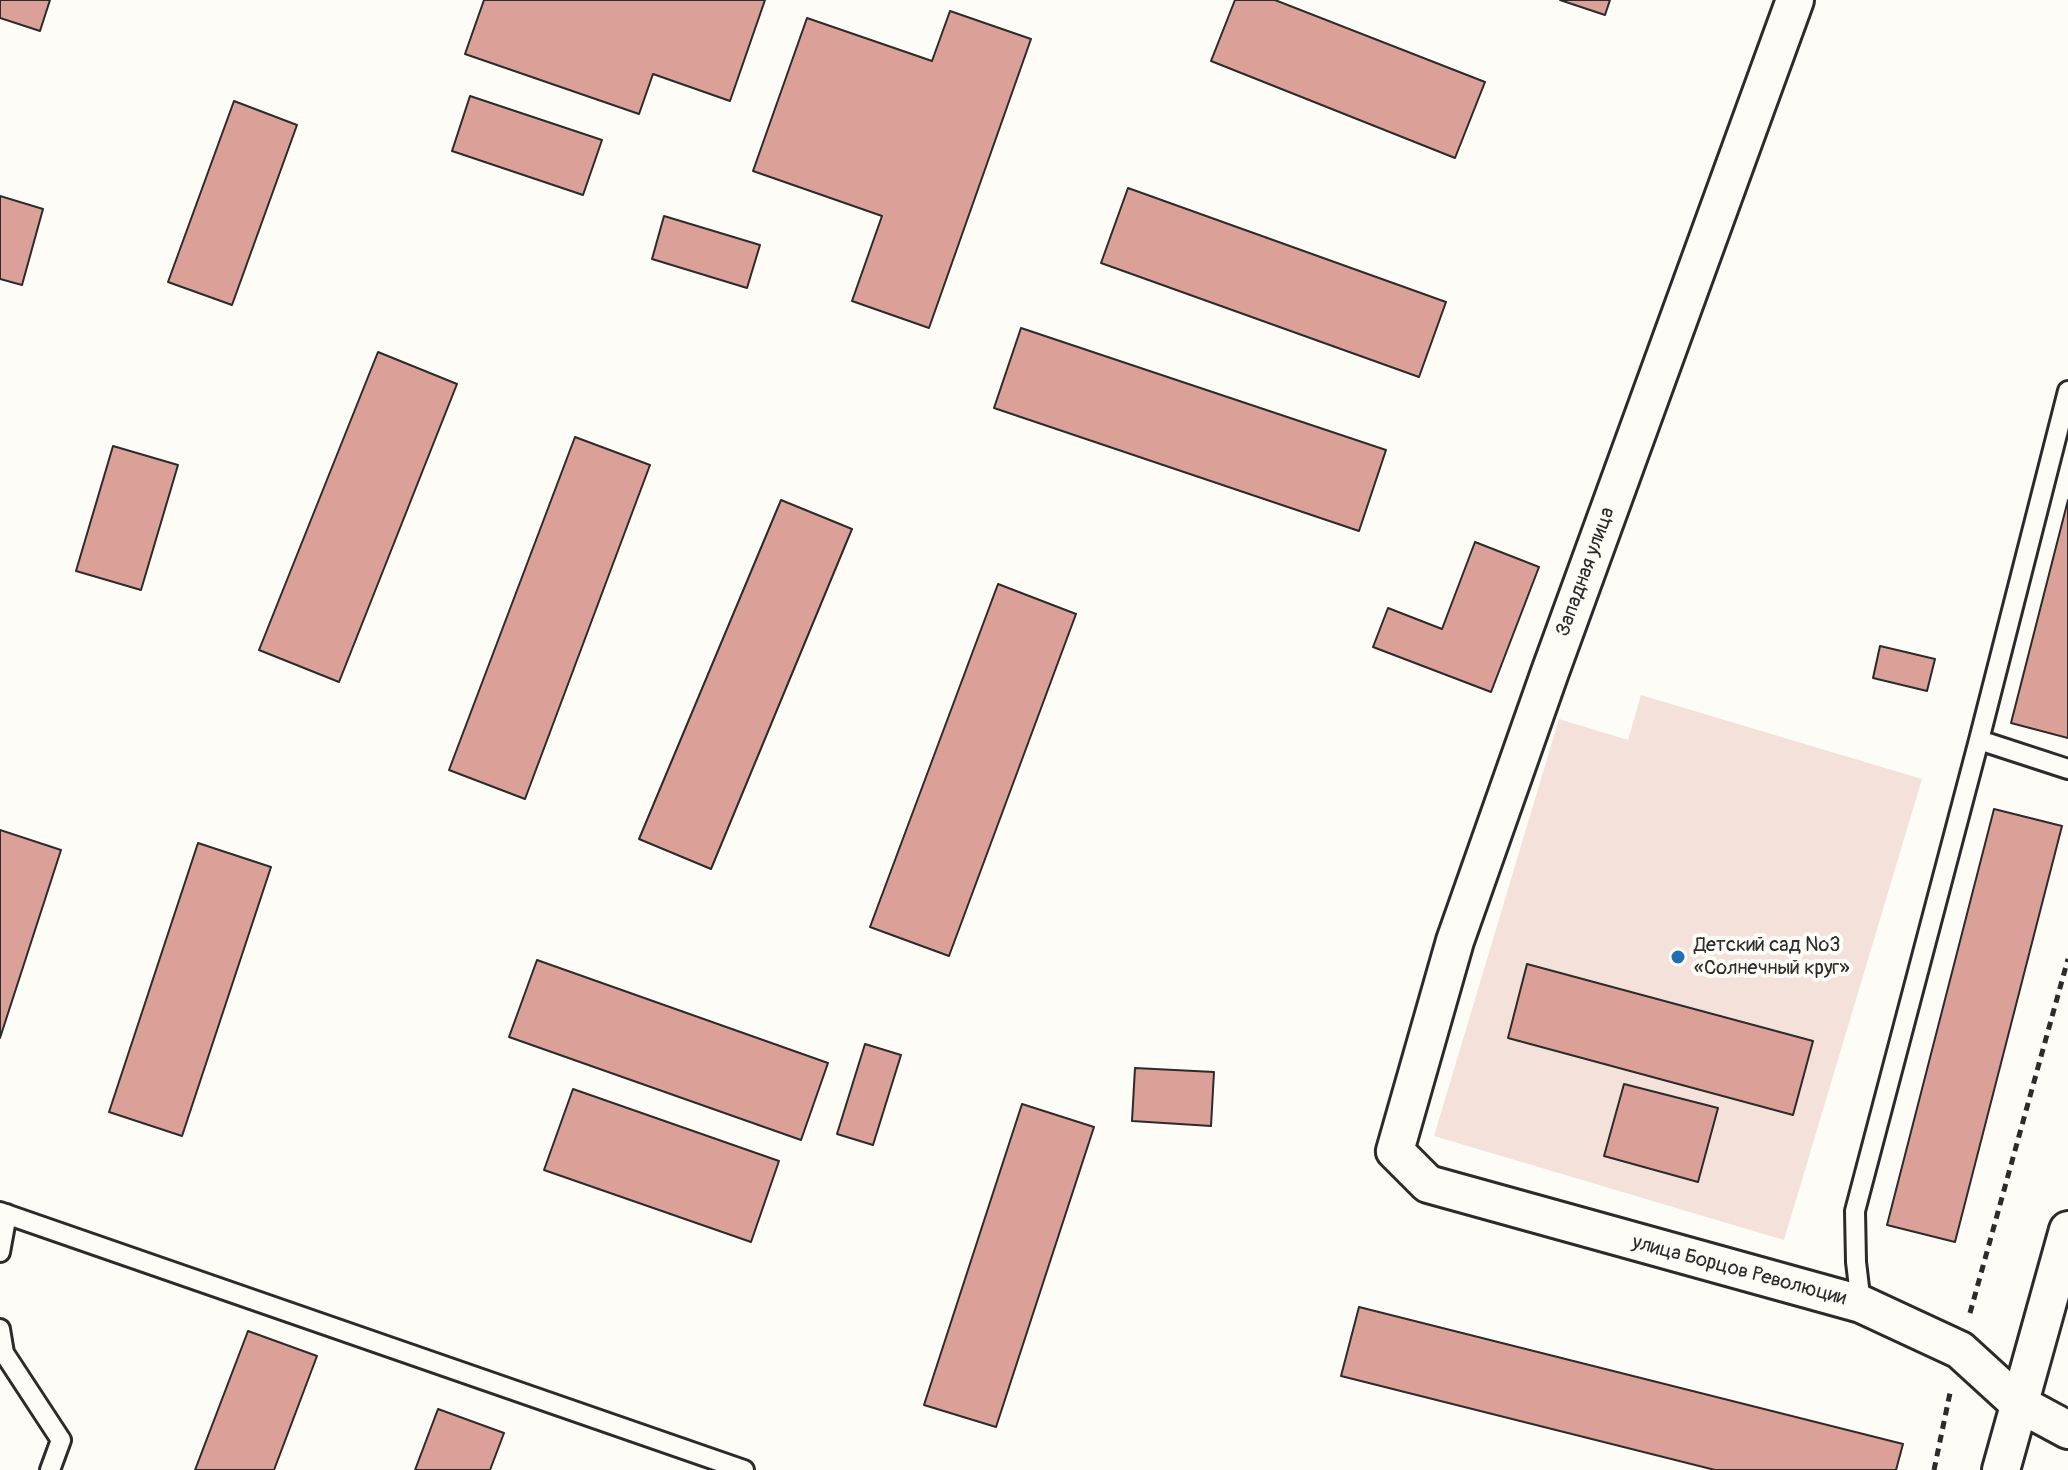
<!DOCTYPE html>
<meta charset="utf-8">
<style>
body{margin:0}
canvas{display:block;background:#fdfcf7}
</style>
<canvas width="2068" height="1470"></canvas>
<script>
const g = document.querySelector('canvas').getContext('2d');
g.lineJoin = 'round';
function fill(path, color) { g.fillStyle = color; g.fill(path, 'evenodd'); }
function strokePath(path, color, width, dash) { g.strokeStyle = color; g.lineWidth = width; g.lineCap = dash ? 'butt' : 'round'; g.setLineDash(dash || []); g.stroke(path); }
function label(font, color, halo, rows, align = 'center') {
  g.font = font + ' Pangolin,sans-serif'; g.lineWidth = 8; g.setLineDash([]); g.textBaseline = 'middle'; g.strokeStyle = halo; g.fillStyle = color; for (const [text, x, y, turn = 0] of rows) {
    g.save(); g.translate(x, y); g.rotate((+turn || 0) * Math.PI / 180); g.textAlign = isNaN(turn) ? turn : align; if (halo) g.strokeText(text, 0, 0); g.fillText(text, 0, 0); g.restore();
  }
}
const built = new Path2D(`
 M 1641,695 L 1922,779 L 1784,1240 L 1434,1136 L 1559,719 L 1628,740 Z`);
const building = new Path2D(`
 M 0,0 L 50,0 L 40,31 L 0,18 Z
 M 484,0 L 765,0 L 730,101 L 653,74 L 639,114 L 465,54 Z
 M 1235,0 L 1275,0 L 1485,82 L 1455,158 L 1211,61 Z
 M 1560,0 L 1610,0 L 1605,15 Z
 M 950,11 L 1031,39 L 929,328 L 852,301 L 882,216 L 753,171 L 807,18 L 932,61 Z
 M 470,96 L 602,140 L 583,195 L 452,151 Z
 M 234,101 L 297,125 L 232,305 L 168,282 Z
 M 1128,188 L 1446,302 L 1419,377 L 1101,263 Z
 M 0,196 L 43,209 L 22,285 L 0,279 Z
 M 664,216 L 760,245 L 747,288 L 652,259 Z
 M 1021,328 L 1386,450 L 1359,531 L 994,408 Z
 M 378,352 L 457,384 L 339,682 L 259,650 Z
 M 575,437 L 650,465 L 525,799 L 449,770 Z
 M 113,446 L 178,465 L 141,590 L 76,571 Z
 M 781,500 L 852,529 L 711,869 L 639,839 Z
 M 2068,500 L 2068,738 L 2011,723 Z
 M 1475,542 L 1539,567 L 1491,692 L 1373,647 L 1388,608 L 1442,629 Z
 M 998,584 L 1076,614 L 949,956 L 870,927 Z
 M 1880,646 L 1935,659 L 1927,691 L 1873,678 Z
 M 1994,809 L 2062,826 L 1955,1242 L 1887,1225 Z
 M 0,830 L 61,850 L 0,1038 Z
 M 198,843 L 271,867 L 182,1136 L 109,1112 Z
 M 537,960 L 828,1063 L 801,1140 L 509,1037 Z
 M 1527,964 L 1813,1041 L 1793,1115 L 1508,1038 Z
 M 865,1044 L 901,1055 L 873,1145 L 837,1134 Z
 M 1135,1068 L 1214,1072 L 1211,1126 L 1132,1121 Z
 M 1624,1084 L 1718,1108 L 1698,1182 L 1604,1156 Z
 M 573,1089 L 779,1161 L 751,1242 L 544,1170 Z
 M 1022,1104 L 1094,1127 L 996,1427 L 924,1405 Z
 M 1359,1307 L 1903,1444 L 1896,1470 L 1715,1470 L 1341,1376 Z
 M 248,1331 L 317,1356 L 274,1470 L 195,1470 Z
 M 438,1409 L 504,1433 L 490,1470 L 415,1470 Z`);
const path = new Path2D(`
 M 1970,1313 L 2068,959
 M 1934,1470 L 1950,1393`);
const lane = new Path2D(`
 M 2068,391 L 1979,740 L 2068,769
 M 0,1212 L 744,1470
 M 0,1252 L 7,1214
 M 1861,1304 L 1856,1262 L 1855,1211 L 1979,740
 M 0,1329 L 4,1353 L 61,1440 L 50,1470`);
const street = new Path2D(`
 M 1795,0 L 1550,672 L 1455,941 L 1395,1151 L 1428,1184 L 1861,1304 L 1960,1350 L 2018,1403 L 2068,1430
 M 2001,1470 L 2068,1230`);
const markers = [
 [1678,957,8,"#1f6fb2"]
];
const streetNames = [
 ["Западная улица",1586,572,-70],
 ["улица Борцов Революции",1739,1271,15]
];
const poiNames = [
 ["Детский сад №3",1694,946],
 ["«Солнечный круг»",1694,969]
];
fill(built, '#f3e1da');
fill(building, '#dba198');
strokePath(building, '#2b2b2b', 2);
strokePath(lane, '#2b2b2b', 24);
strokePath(street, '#2b2b2b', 42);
strokePath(path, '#2b2b2b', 5, [8, 6]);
strokePath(lane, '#fdfcf7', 18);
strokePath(street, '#fdfcf7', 36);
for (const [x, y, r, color] of markers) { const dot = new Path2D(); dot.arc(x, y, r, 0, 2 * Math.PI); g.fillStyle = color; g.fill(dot); strokePath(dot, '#fdfcf7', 3); }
label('20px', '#2b2b2b', '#fdfcf7', streetNames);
label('20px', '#2b2b2b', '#fdfcf7', poiNames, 'left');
</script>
